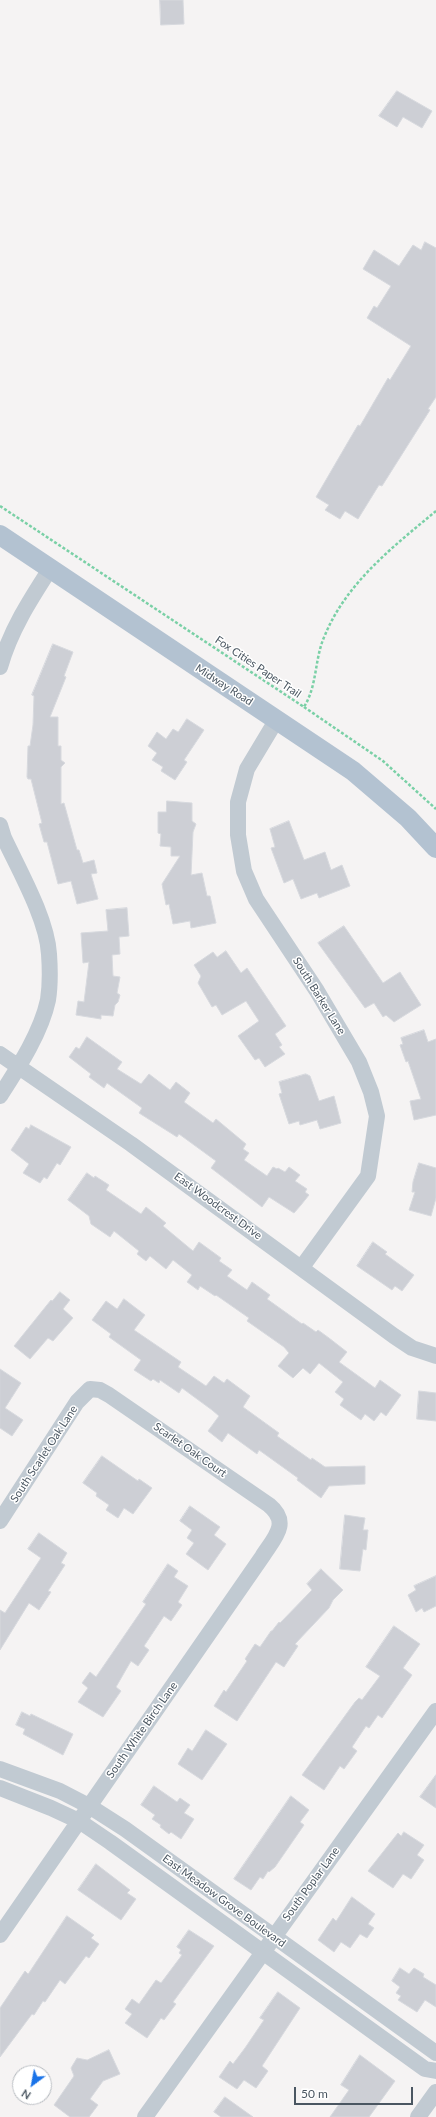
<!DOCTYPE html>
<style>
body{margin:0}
#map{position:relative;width:436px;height:2117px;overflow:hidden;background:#f5f3f3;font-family:Lato,sans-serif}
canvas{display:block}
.north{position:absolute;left:12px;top:2065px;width:40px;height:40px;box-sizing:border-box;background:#fff;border:1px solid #b7bbc0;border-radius:50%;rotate:212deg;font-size:11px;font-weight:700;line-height:16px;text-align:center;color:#4a5661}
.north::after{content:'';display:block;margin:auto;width:14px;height:18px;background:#1a73e8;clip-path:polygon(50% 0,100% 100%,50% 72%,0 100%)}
.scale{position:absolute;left:294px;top:2087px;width:119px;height:18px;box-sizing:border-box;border:2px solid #4a5661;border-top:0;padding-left:5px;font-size:12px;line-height:14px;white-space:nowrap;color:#4a5661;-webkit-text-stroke:3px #fff;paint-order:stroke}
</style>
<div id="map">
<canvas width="436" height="2117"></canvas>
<div class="north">N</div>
<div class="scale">50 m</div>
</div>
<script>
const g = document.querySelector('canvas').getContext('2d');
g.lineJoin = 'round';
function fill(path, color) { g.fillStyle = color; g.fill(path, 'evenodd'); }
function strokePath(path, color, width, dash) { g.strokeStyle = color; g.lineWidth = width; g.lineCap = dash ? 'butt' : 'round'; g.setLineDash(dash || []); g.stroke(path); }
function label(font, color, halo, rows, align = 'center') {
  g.font = font + ' Lato,sans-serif'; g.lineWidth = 3; g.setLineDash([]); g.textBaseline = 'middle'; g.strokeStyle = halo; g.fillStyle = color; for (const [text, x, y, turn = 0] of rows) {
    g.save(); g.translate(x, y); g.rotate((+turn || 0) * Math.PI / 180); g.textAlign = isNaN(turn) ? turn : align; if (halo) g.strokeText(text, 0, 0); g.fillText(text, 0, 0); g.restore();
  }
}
const building = new Path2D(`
 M 160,0 L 183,0 L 184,24 L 161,25 Z
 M 397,91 L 432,111 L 422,128 L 403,117 L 397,127 L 379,116 Z
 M 425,242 L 436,248 L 436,397 L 428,409 L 430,410 L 382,486 L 379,485 L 358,519 L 345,511 L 340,519 L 325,510 L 329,505 L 316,497 L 348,442 L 358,425 L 360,426 L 388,378 L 390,380 L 411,346 L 367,318 L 374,306 L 377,308 L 391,286 L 363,269 L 374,250 L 399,266 L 413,245 L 421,250 Z
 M 53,644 L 73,652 L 64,676 L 66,677 L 50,717 L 58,717 L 58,746 L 61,746 L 61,760 L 65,763 L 61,767 L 61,804 L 64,803 L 77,850 L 79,850 L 83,863 L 94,860 L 97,873 L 91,874 L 98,899 L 77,904 L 71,881 L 58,884 L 47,842 L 44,842 L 39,824 L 42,823 L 31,779 L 28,779 L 27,777 L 28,746 L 30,746 L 33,725 L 34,696 L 32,695 Z
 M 187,719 L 204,730 L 184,760 L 187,762 L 175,780 L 161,771 L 163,767 L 152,760 L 157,753 L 148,746 L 157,732 L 166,739 L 173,729 L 178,732 Z
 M 167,801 L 192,803 L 192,821 L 196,824 L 193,832 L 191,875 L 202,873 L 207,896 L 210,896 L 216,923 L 191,928 L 190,921 L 173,924 L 169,904 L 166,905 L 162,884 L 180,856 L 171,856 L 171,847 L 160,846 L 161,834 L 158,833 L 158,812 L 166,812 Z
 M 289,821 L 304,860 L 325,852 L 331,870 L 342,865 L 350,886 L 319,898 L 317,893 L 301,899 L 293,879 L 284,883 L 271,848 L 275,847 L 270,829 Z
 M 127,908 L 129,936 L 119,937 L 120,954 L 112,955 L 113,976 L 120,977 L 117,993 L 120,995 L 118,1002 L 115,1005 L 113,1016 L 101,1015 L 101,1019 L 76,1015 L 78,1001 L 84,1002 L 89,962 L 83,963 L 81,933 L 108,931 L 106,910 Z
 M 344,926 L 383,983 L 400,972 L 421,1005 L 394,1022 L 386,1015 L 383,1017 L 374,1003 L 365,1008 L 318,943 Z
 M 226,951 L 241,973 L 247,968 L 286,1026 L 275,1034 L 282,1045 L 279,1047 L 285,1054 L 265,1067 L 259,1058 L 255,1060 L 238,1036 L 259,1021 L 246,1001 L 222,1015 L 216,1005 L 212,1007 L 198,983 L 201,976 L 194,965 L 213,952 L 217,957 Z
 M 424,1030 L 428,1042 L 436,1039 L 436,1115 L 414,1120 L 410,1101 L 421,1099 L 408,1061 L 406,1062 L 400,1045 L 403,1044 L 401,1038 Z
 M 87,1037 L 122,1062 L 117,1069 L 141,1084 L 149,1074 L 170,1090 L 176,1082 L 190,1093 L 184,1102 L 213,1123 L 216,1119 L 246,1144 L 243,1149 L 249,1153 L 244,1160 L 267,1176 L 273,1167 L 277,1169 L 278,1168 L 285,1172 L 289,1167 L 300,1175 L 295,1181 L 307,1189 L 305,1192 L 309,1195 L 301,1205 L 294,1213 L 269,1197 L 262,1207 L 211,1168 L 216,1161 L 179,1134 L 177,1137 L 139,1113 L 142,1108 L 107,1083 L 104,1088 L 89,1077 L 91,1074 L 69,1057 L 76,1047 L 79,1049 Z
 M 306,1074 L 310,1076 L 319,1101 L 334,1096 L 341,1123 L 320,1129 L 317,1120 L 300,1125 L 299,1121 L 289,1124 L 279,1094 L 282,1093 L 279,1082 Z
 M 31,1125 L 71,1147 L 60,1165 L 57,1163 L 47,1179 L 44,1177 L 40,1183 L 23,1173 L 29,1164 L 11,1150 L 26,1127 L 29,1129 Z
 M 419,1163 L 436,1168 L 436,1198 L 431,1216 L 409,1210 L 415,1192 L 412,1192 L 413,1182 Z
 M 87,1173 L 94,1178 L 95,1176 L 109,1185 L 106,1190 L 141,1214 L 146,1207 L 166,1223 L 163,1226 L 193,1251 L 199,1242 L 221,1258 L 219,1261 L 232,1270 L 227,1276 L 247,1290 L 252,1282 L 270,1295 L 267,1299 L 302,1324 L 303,1323 L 316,1332 L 318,1330 L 329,1338 L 347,1352 L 339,1362 L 375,1388 L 380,1380 L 401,1395 L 386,1416 L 381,1412 L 374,1421 L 365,1414 L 361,1420 L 340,1405 L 344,1399 L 335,1392 L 343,1382 L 319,1363 L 310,1374 L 303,1368 L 293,1378 L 278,1366 L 289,1353 L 284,1347 L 247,1321 L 249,1318 L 216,1295 L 215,1296 L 200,1286 L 198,1290 L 187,1282 L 192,1275 L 173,1260 L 166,1269 L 150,1256 L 146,1261 L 137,1254 L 139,1251 L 114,1231 L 110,1237 L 91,1224 L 89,1216 L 68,1200 Z
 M 373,1242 L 387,1252 L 385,1254 L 414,1275 L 402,1291 L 395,1286 L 392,1290 L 357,1266 Z
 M 60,1292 L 70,1300 L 63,1309 L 73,1318 L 53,1341 L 48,1338 L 30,1359 L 14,1346 L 51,1300 L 52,1301 Z
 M 124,1299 L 145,1315 L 134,1330 L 181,1362 L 178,1367 L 206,1386 L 214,1376 L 224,1383 L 227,1379 L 250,1396 L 243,1407 L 279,1433 L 277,1436 L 311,1460 L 312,1458 L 325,1467 L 365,1466 L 365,1484 L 329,1486 L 321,1498 L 297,1480 L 298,1478 L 259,1450 L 257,1454 L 228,1433 L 222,1442 L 208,1431 L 219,1416 L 212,1410 L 182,1388 L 179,1393 L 160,1380 L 159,1383 L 153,1379 L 151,1381 L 134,1370 L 141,1360 L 109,1337 L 111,1334 L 92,1320 L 106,1301 L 117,1309 Z
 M 0,1369 L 21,1383 L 5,1408 L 23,1420 L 12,1436 L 0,1428 Z
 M 419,1391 L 436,1393 L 436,1421 L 417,1419 Z
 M 102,1456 L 138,1481 L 139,1479 L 152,1488 L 133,1514 L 124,1508 L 118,1518 L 106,1510 L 109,1505 L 96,1496 L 97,1493 L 83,1483 Z
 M 190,1506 L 220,1527 L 214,1535 L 226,1544 L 208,1570 L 186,1554 L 194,1543 L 187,1538 L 192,1530 L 180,1521 Z
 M 345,1515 L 365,1518 L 363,1530 L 368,1530 L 366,1550 L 363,1549 L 360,1571 L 340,1569 Z
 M 39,1533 L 67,1553 L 61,1563 L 65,1565 L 48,1591 L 51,1592 L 39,1610 L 29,1603 L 0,1650 L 0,1610 L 5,1613 L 41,1558 L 28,1549 Z
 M 168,1564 L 178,1571 L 174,1577 L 188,1586 L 178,1602 L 182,1605 L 171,1621 L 164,1616 L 144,1646 L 149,1650 L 138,1666 L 131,1661 L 116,1687 L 121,1691 L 103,1717 L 78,1702 L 88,1688 L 82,1683 L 90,1672 L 96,1677 L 146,1604 L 143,1602 Z
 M 321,1569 L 343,1590 L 333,1600 L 329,1608 L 295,1644 L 298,1646 L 284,1667 L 276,1662 L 237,1721 L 214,1706 L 224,1690 L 226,1692 L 247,1661 L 245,1659 L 255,1644 L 260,1647 L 271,1631 L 272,1631 L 279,1622 L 280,1623 L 312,1590 L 307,1584 Z
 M 436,1576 L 436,1606 L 424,1612 L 422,1608 L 416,1612 L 408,1595 L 416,1590 L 414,1586 Z
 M 394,1626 L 420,1644 L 403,1668 L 412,1675 L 382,1718 L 378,1715 L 369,1728 L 366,1726 L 352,1747 L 357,1751 L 344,1769 L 340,1766 L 324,1790 L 302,1775 L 355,1702 L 359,1698 L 362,1700 L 380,1676 L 366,1667 Z
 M 22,1712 L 30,1716 L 31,1714 L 73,1734 L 63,1755 L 23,1734 L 25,1729 L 16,1725 Z
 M 206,1730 L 227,1744 L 202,1780 L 178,1764 L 188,1748 L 192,1751 Z
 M 436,1775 L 436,1808 L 420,1797 Z
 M 154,1786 L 177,1802 L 180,1798 L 190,1805 L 184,1813 L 194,1819 L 181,1839 L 171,1832 L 169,1834 L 160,1827 L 161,1825 L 152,1819 L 155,1815 L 141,1805 Z
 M 291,1796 L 309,1810 L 300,1822 L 304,1825 L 275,1867 L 269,1872 L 268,1871 L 263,1879 L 260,1877 L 251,1890 L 234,1879 Z
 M 404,1832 L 424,1845 L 417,1855 L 424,1860 L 411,1879 L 403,1874 L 393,1888 L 368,1871 L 398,1833 L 401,1836 Z
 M 96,1864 L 130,1890 L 127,1893 L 136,1899 L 121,1920 L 78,1890 Z
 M 352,1897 L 375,1914 L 368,1924 L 374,1928 L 367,1938 L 360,1934 L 350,1948 L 341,1942 L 334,1952 L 318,1940 L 333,1918 L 336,1921 Z
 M 67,1916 L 94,1935 L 91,1938 L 99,1944 L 89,1958 L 86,1956 L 65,1984 L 60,1980 L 45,2002 L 43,2001 L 34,2015 L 32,2014 L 0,2057 L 0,2008 L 25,1971 L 28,1974 Z
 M 189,1930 L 214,1946 L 173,2002 L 176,2004 L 164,2020 L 161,2018 L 147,2038 L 125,2023 L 132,2014 L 125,2009 L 132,1999 L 139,2004 L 156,1980 L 161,1983 L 182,1955 L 179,1953 L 181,1950 L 177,1947 Z
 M 400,1968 L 409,1974 L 414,1968 L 424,1974 L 423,1977 L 436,1985 L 436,2007 L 425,2000 L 417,2012 L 398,2000 L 401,1996 L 396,1993 L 400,1987 L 392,1981 Z
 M 278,1992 L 300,2008 L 262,2066 L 268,2071 L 256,2088 L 244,2080 L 237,2089 L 219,2077 L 230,2061 L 233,2064 L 245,2048 L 264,2020 L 260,2018 Z
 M 109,2050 L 120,2074 L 103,2081 L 90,2099 L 98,2105 L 89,2117 L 70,2117 L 54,2105 L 74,2076 L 71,2068 L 77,2058 L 87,2060 Z
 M 360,2055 L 395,2081 L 369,2117 L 330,2117 L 349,2090 L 341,2085 Z
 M 225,2097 L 253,2117 L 221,2117 L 214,2112 Z`);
const path = new Path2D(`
 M 0,506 L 304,707 C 318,684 314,659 325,635 C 347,582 394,546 436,511
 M 304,707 L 383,761 L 436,809`);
const minor = new Path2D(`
 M 0,667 C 10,631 30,600 50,569
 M 277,719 L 247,769 L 238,802 L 238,835 L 244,871 L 256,899 L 317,991 L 359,1062 L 371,1092 L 377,1116 L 368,1176 L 302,1267
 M 0,825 L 4,838 C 19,870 47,919 49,954 C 50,968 50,987 48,1000 C 41,1033 18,1068 0,1096
 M 0,1054 L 131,1144 L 394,1336 L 412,1348 L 436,1356
 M 0,1521 L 77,1402 L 90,1389 L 100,1390 L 109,1395 L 269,1505 C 291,1523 274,1538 262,1557 L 0,1935
 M 0,1769 L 60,1791 L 89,1806 L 125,1829 L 436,2053
 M 0,1788 L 51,1808 L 79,1821 L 110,1842 L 425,2069 L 436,2071
 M 145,2117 L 436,1711
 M 418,2117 L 436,2092`);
const major = new Path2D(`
 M 0,535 L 353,771 L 408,818 L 436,848`);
const streetNames = [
 ["Fox Cities Paper Trail",258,667,34],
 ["Midway Road",224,685,33],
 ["South Barker Lane",319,996,58],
 ["East Woodcrest Drive",218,1206,36],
 ["Scarlet Oak Court",190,1450,35],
 ["South Scarlet Oak Lane",44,1454,-57],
 ["South White Birch Lane",142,1730,-55],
 ["South Poplar Lane",311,1884,-54],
 ["East Meadow Grove Boulevard",224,1901,36]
];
fill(building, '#cdcfd5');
strokePath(building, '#d7d9de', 1);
strokePath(path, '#7ad0a6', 2.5, [3, 2]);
strokePath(minor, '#c1cad2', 16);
strokePath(major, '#b3c2d1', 20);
label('11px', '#4a5661', '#fff', streetNames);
</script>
